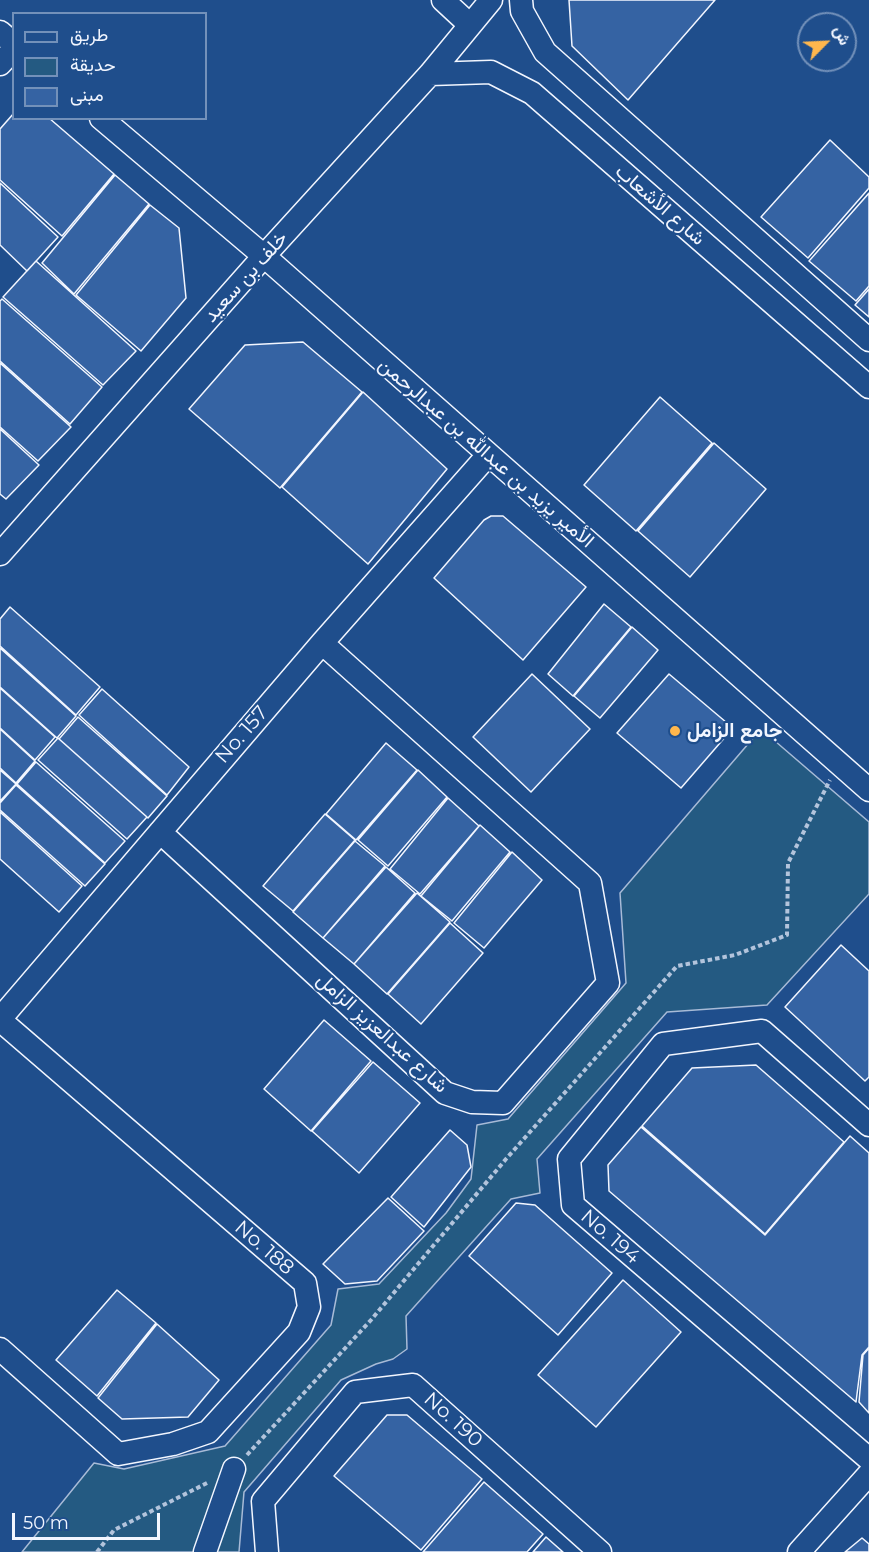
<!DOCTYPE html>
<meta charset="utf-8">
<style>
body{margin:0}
#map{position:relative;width:869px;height:1552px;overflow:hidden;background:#1f4e8c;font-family:Montserrat,Vazirmatn,sans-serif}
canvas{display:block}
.legend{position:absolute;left:12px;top:12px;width:195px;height:108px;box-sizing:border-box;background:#1f4e8c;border:2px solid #7391ba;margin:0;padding:8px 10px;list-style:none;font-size:18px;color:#f2f6ff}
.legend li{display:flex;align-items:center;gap:12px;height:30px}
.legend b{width:30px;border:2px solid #7391ba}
.north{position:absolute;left:797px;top:12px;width:60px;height:60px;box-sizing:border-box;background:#1f4e8c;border:2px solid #7391ba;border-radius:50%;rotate:66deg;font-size:16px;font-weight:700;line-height:24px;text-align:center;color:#f2f6ff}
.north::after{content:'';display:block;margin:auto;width:21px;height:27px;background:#ffb74d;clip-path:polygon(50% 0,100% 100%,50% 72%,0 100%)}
.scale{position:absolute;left:12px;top:1513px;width:148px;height:27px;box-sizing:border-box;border:3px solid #f2f6ff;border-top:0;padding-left:8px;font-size:18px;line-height:21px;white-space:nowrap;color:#f2f6ff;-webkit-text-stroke:4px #1f4e8c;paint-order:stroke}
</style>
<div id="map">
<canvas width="869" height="1552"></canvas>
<ul class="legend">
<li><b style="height:8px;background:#1f4e8c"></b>طريق</li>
<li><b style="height:16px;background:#245a82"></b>حديقة</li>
<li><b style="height:16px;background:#3563a3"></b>مبنى</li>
</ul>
<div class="north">ش</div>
<div class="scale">50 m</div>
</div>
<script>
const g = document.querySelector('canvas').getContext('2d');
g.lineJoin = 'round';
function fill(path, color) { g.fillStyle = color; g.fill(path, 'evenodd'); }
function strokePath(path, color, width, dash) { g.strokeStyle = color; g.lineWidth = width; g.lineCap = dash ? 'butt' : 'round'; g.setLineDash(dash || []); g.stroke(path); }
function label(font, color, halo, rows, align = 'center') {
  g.font = font + ' Montserrat,Vazirmatn,sans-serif'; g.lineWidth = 4.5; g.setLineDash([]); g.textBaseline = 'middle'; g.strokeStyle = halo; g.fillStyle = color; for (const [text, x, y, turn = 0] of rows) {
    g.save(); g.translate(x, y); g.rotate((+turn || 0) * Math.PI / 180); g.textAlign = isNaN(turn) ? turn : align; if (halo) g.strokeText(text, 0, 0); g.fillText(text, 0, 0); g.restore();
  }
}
const green = new Path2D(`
 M 761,729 L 869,822 L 869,894 L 767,1005 L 667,1012 L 537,1159 L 540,1193 L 511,1199 L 406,1316 L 407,1349 L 393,1359 L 376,1364 L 341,1380 L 244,1492 L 239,1552 L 22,1552 L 94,1463 L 124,1469 L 225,1446 L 331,1325 L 338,1289 L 379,1284 L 446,1213 L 471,1179 L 477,1125 L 508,1119 L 626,983 L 620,893 Z`);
const building = new Path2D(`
 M 569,0 L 715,0 L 628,100 L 572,46 Z
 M 14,113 L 14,118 L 49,118 L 114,174 L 62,236 L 0,180 L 0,129 Z
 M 830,140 L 869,177 L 869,188 L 808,258 L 761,217 Z
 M 115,175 L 149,204 L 74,294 L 42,263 Z
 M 0,183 L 58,237 L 27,271 L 0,245 Z
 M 869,193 L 869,286 L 856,301 L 809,261 Z
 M 150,205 L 179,228 L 186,298 L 141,351 L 76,295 Z
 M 36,261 L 136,351 L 103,385 L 3,297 Z
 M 869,289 L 869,317 L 855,305 Z
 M 2,299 L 102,387 L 70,424 L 0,361 L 0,301 Z
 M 303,342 L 362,392 L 280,488 L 189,409 L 245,345 Z
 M 0,363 L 71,427 L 38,461 L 0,427 Z
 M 363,392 L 447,469 L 368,564 L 282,487 Z
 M 660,397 L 712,443 L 636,531 L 584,485 Z
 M 0,429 L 39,465 L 6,499 L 0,494 Z
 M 714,443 L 766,489 L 690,577 L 638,531 Z
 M 491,516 L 503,516 L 586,587 L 523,660 L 434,578 L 484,520 Z
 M 604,604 L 631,627 L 573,696 L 548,674 Z
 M 10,607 L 100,687 L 76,715 L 0,646 L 0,619 Z
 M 632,627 L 658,650 L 600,718 L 574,696 Z
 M 0,648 L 76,716 L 57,738 L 0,687 Z
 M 532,674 L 590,729 L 531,792 L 473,737 Z
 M 669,674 L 733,728 L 681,788 L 617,733 Z
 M 0,688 L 55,737 L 35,760 L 0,728 Z
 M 102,689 L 189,767 L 167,795 L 79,715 Z
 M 78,717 L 167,796 L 148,818 L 59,739 Z
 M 0,729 L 35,761 L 16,783 L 0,768 Z
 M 58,738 L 147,817 L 127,839 L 38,760 Z
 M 386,743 L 417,770 L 356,840 L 326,814 Z
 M 36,762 L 125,841 L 105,863 L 17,784 Z
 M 0,770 L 16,784 L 0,801 Z
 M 418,770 L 447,797 L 388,866 L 358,840 Z
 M 16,785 L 105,864 L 85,886 L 0,810 L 0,803 Z
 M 448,798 L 479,826 L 420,894 L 390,869 Z
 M 0,812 L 82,886 L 59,912 L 0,859 Z
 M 325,814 L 355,840 L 293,911 L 263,886 Z
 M 480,825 L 510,852 L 452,921 L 421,896 Z
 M 355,841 L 385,866 L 323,938 L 293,912 Z
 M 512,852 L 542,880 L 484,948 L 454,923 Z
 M 386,867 L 415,893 L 354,964 L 323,938 Z
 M 417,893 L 450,922 L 387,994 L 354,964 Z
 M 450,923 L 483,953 L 421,1024 L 388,994 Z
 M 841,945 L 869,971 L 869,1077 L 865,1081 L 785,1007 Z
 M 324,1020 L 371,1061 L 311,1131 L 264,1089 Z
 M 373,1062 L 420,1103 L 359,1173 L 312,1131 Z
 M 756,1065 L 844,1142 L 765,1234 L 642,1126 L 692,1068 Z
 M 641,1127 L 765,1235 L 850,1136 L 869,1153 L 869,1347 L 862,1355 L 856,1402 L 609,1191 L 608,1165 Z
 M 450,1130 L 467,1145 L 471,1167 L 424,1227 L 391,1197 Z
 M 388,1198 L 424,1231 L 377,1281 L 345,1284 L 323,1264 Z
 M 516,1203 L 535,1205 L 612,1273 L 558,1335 L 469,1256 Z
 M 623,1280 L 681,1332 L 596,1427 L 538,1375 Z
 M 117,1290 L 156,1323 L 97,1396 L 56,1360 Z
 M 157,1324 L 219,1380 L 188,1417 L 122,1419 L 98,1398 Z
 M 869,1348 L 869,1413 L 859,1402 L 863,1355 Z
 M 387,1415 L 407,1415 L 482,1479 L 421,1550 L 334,1476 Z
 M 484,1482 L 543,1534 L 527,1552 L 423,1552 Z
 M 546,1537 L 563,1552 L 533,1552 Z
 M 862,1538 L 869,1544 L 869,1552 L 845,1552 Z`);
const path = new Path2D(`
 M 247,1455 L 371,1320 L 506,1159 L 677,966 L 735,955 L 787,935 L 788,863 L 830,780
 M 97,1552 L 114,1530 L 207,1483`);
const minor = new Path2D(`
 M 443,0 L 470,25
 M 521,0 L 522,11 L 545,52 L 869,340
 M 0,32 L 14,44
 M 0,64 L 14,49
 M 430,74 L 491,72 L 532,93 L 869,387
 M 101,118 L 264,256 L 869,790
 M 0,554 L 264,256 L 430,74 L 491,0
 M 160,832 L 445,1093 L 472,1102 L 503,1103 L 608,983 L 590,883 L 322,643
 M 0,1019 L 322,643 L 488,455
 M 0,1020 L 305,1283 L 309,1307 L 299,1332 L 208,1432 L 173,1444 L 118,1454 L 0,1349
 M 869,1125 L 762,1031 L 663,1044 L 569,1159 L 573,1205 L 869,1459
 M 205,1552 L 234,1469
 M 267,1552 L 263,1501 L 355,1392 L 413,1385 L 600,1552
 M 799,1552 L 869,1474`);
const markers = [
 [675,731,6,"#ffb74d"]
];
const streetNames = [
 ["شارع الأشعاب",660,205,41],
 ["خلف بن سعيد",246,277,-48],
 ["الأمير يزيد بن عبدالله بن عبدالرحمن",486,453,41],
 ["No. 157",242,735,-49],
 ["شارع عبدالعزيز الزامل",382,1033,42],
 ["No. 194",610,1237,41],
 ["No. 188",264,1248,41],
 ["No. 190",453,1420,42]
];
const poiNames = [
 ["جامع الزامل",687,731]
];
fill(green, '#245a82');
strokePath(green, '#a8bbd7', 1.5);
fill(building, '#3563a3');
strokePath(building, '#f2f6ff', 1.5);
strokePath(minor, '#f2f6ff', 25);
strokePath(path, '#b3c4dc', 4, [4.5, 3]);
strokePath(minor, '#1f4e8c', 22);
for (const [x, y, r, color] of markers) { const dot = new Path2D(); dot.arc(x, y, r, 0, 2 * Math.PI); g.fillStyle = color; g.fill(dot); strokePath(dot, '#1f4e8c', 2); }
label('20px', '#f2f6ff', '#1f4e8c', streetNames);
label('bold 20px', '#f2f6ff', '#1f4e8c', poiNames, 'left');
</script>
